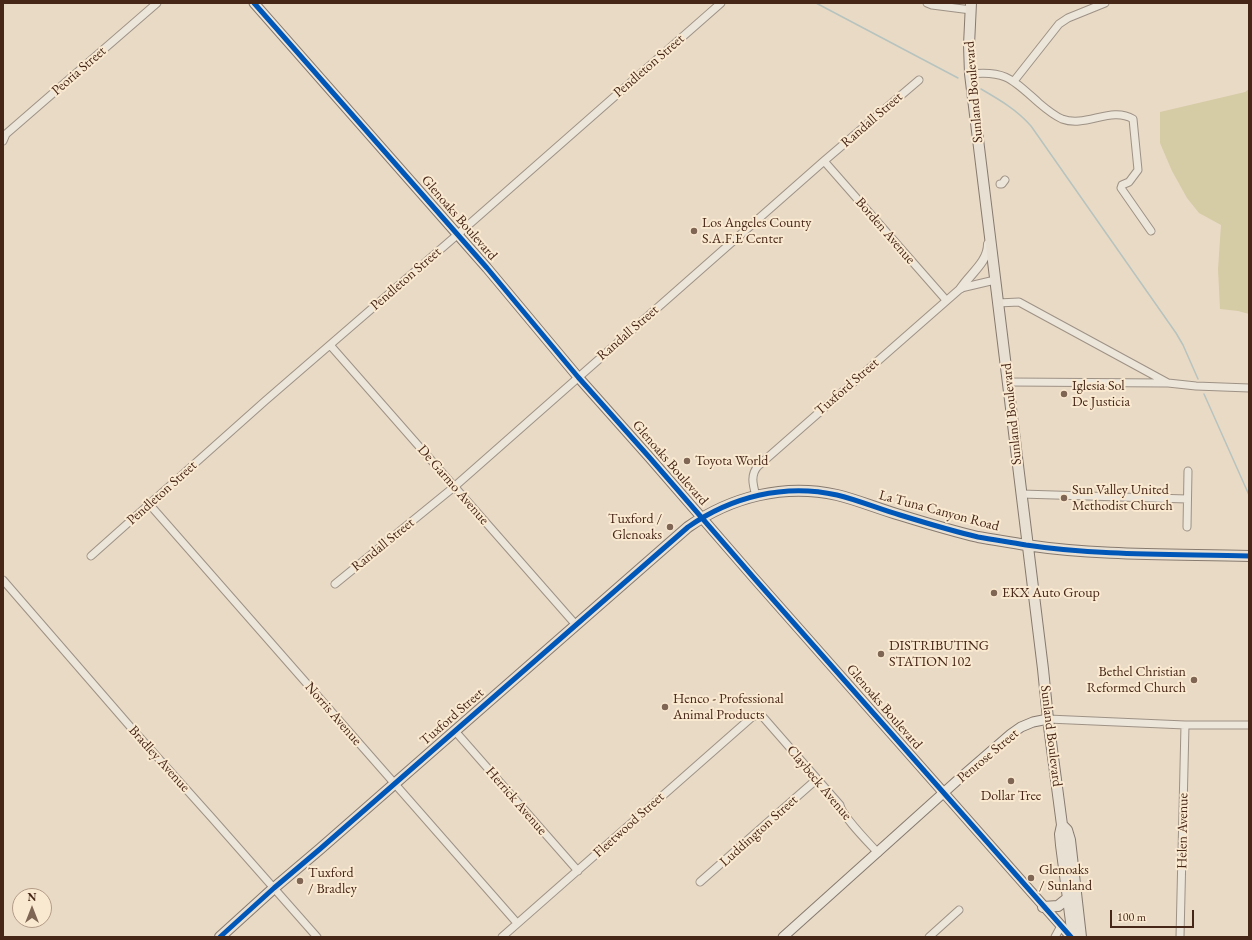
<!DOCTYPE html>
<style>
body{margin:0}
#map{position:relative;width:1252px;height:940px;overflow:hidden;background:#e9dac6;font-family:"EB Garamond",serif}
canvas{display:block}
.frame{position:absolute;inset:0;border:4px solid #462617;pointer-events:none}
.north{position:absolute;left:12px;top:888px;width:40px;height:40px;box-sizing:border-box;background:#fae9d1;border:1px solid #b29b87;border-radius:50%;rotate:0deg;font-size:11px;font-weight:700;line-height:16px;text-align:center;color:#462617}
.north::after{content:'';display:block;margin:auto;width:14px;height:18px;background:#7f6554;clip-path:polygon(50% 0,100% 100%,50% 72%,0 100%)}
.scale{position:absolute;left:1110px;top:910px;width:84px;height:18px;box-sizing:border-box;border:2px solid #462617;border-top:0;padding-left:5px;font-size:12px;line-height:14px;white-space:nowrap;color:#462617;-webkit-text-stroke:3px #fae9d1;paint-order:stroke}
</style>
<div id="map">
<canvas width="1252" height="940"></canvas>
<div class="frame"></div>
<div class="north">N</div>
<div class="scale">100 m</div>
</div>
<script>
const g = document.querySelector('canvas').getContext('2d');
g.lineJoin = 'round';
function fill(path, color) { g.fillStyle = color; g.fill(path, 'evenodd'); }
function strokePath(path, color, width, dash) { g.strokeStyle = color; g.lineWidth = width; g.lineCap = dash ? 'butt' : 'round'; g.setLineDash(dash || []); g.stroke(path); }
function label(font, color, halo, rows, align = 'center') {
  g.font = font + ' "EB Garamond",serif'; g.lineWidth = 4; g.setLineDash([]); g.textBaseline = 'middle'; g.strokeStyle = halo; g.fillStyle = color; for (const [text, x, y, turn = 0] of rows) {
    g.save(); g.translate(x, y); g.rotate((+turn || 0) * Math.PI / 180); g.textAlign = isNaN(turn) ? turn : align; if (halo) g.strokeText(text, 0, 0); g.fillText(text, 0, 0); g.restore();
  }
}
const green = new Path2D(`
 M 1249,89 L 1249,314 L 1238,311 L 1220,309 L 1218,269 L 1221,225 L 1199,213 L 1187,198 L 1172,171 L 1160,143 L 1160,112 L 1245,92 Z`);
const stream = new Path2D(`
 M 816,3 L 958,78
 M 981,89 C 1000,100 1017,110 1031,126 L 1176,333 L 1183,345 L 1198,379
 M 1204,394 L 1249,495`);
const minor = new Path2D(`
 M 927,3 L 932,5 L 971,10
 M 970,74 C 1006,70 1013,80 1039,103 C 1046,109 1053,115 1062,119 C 1086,128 1111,106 1133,119 L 1138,170 L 1129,182 L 1122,185 L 1121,188 L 1151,231
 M 1014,81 L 1059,24 L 1068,18 L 1105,3
 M 3,141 L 6,134 L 157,3
 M 824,161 L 946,300
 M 1000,184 L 1002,184 L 1005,180
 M 998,303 L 1019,302 L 1168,383 L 1196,386 L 1249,388
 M 330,345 L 576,625
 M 1008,382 L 1166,383
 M 1021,494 L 1187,499
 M 756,496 C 753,485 750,475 758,466 L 961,288 L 995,280
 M 150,505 L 517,923
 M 1187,527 L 1188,471
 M 91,556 L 265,401 L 457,235 L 721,3
 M 3,580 L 134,731 L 212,818 L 317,937
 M 335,584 L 454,487 L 824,161 L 919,80
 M 1048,719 L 1185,725 L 1249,725
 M 455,731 L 578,871
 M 700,882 L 817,779
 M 502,937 L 752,717 L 758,715 L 763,717 L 840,805 C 842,816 869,843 878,853
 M 929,937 L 959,910
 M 1055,937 L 1061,926
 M 1180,937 L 1185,725`);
const tertiary = new Path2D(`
 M 961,288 C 970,274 988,262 988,244`);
const secondary = new Path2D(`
 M 254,3 L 487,268 L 578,377 L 650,458 L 754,578 L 1071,937
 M 783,937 L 960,778 L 1011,734 L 1021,727 L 1033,722 L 1048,719`);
const primary = new Path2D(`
 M 971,3 L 969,45 L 970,74 L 1043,669 L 1048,719 L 1062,825 L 1060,834 L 1061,845 L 1073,937
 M 1062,825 L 1067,830 L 1070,840 L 1081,937
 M 1043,907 L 1058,906 L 1068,898
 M 220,937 L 274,888 L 320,849 L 688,527 C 731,497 784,483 837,495 C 858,500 879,509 900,515 C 926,523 952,531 978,537 C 994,540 1010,542 1026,545 C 1099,556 1175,554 1249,556`);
const cycleway = new Path2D(`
 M 254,3 L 487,268 L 578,377 L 650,458 L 754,578 L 1071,937
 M 220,937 L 274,888 L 320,849 L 688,527 C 731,497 784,483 837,495 C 858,500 879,509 900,515 C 926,523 952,531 978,537 C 994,540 1010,542 1026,545 C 1099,556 1175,554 1249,556`);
const markers = [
 [694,231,4,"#7f6554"],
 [1064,394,4,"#7f6554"],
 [687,461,4,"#7f6554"],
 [1064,498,4,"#7f6554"],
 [670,527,4,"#7f6554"],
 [994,593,4,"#7f6554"],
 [881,654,4,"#7f6554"],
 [1194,680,4,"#7f6554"],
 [665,707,4,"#7f6554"],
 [1011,781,4,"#7f6554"],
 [1031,878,4,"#7f6554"],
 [300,881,4,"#7f6554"]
];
const streetNames = [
 ["Pendleton Street",649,66,-41],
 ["Peoria Street",79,71,-41],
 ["Sunland Boulevard",974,92,-95],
 ["Randall Street",872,120,-41],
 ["Glenoaks Boulevard",459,218,49],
 ["Borden Avenue",885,231,49],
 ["Pendleton Street",406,279,-41],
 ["Randall Street",628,333,-41],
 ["Tuxford Street",847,387,-41],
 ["Sunland Boulevard",1012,414,-96],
 ["Glenoaks Boulevard",670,463,49],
 ["De Garmo Avenue",453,485,49],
 ["Pendleton Street",162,493,-42],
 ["La Tuna Canyon Road",939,511,15],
 ["Randall Street",383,545,-39],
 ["Glenoaks Boulevard",884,707,49],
 ["Norris Avenue",333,714,49],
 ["Tuxford Street",452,717,-41],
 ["Sunland Boulevard",1051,736,83],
 ["Penrose Street",988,756,-40],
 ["Bradley Avenue",159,759,48],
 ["Claybeck Avenue",819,783,50],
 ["Herrick Avenue",516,801,49],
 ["Fleetwood Street",629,825,-42],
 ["Luddington Street",759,831,-42],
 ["Helen Avenue",1183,831,-89]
];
const poiNames = [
 ["Los Angeles County",702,223],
 ["S.A.F.E Center",702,239],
 ["Iglesia Sol",1072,386],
 ["De Justicia",1072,402],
 ["Toyota World",695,461],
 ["Sun Valley United",1072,490],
 ["Methodist Church",1072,506],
 ["Tuxford /",662,519,"right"],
 ["Glenoaks",662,535,"right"],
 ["EKX Auto Group",1002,593],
 ["DISTRIBUTING",889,646],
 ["STATION 102",889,662],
 ["Bethel Christian",1186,672,"right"],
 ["Reformed Church",1186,688,"right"],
 ["Henco - Professional",673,699],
 ["Animal Products",673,715],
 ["Dollar Tree",1011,796,"center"],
 ["Glenoaks",1039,870],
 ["/ Sunland",1039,886],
 ["Tuxford",308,873],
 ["/ Bradley",308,889]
];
fill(green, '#d5cba5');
strokePath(stream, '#b7c3be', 1.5);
strokePath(minor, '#9e9285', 9);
strokePath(tertiary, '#9e9285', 10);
strokePath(secondary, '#877a6e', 11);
strokePath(primary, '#877a6e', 12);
strokePath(minor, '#ece5da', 7);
strokePath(tertiary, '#ece5da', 8);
strokePath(secondary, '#ece5da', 9);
strokePath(primary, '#e9e0d4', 10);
strokePath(cycleway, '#0057b8', 5);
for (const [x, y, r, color] of markers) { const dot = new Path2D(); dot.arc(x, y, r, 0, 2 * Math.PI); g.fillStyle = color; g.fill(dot); strokePath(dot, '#fae9d1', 1.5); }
label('14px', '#462617', '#fae9d1', streetNames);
label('14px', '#462617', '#fae9d1', poiNames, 'left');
</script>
